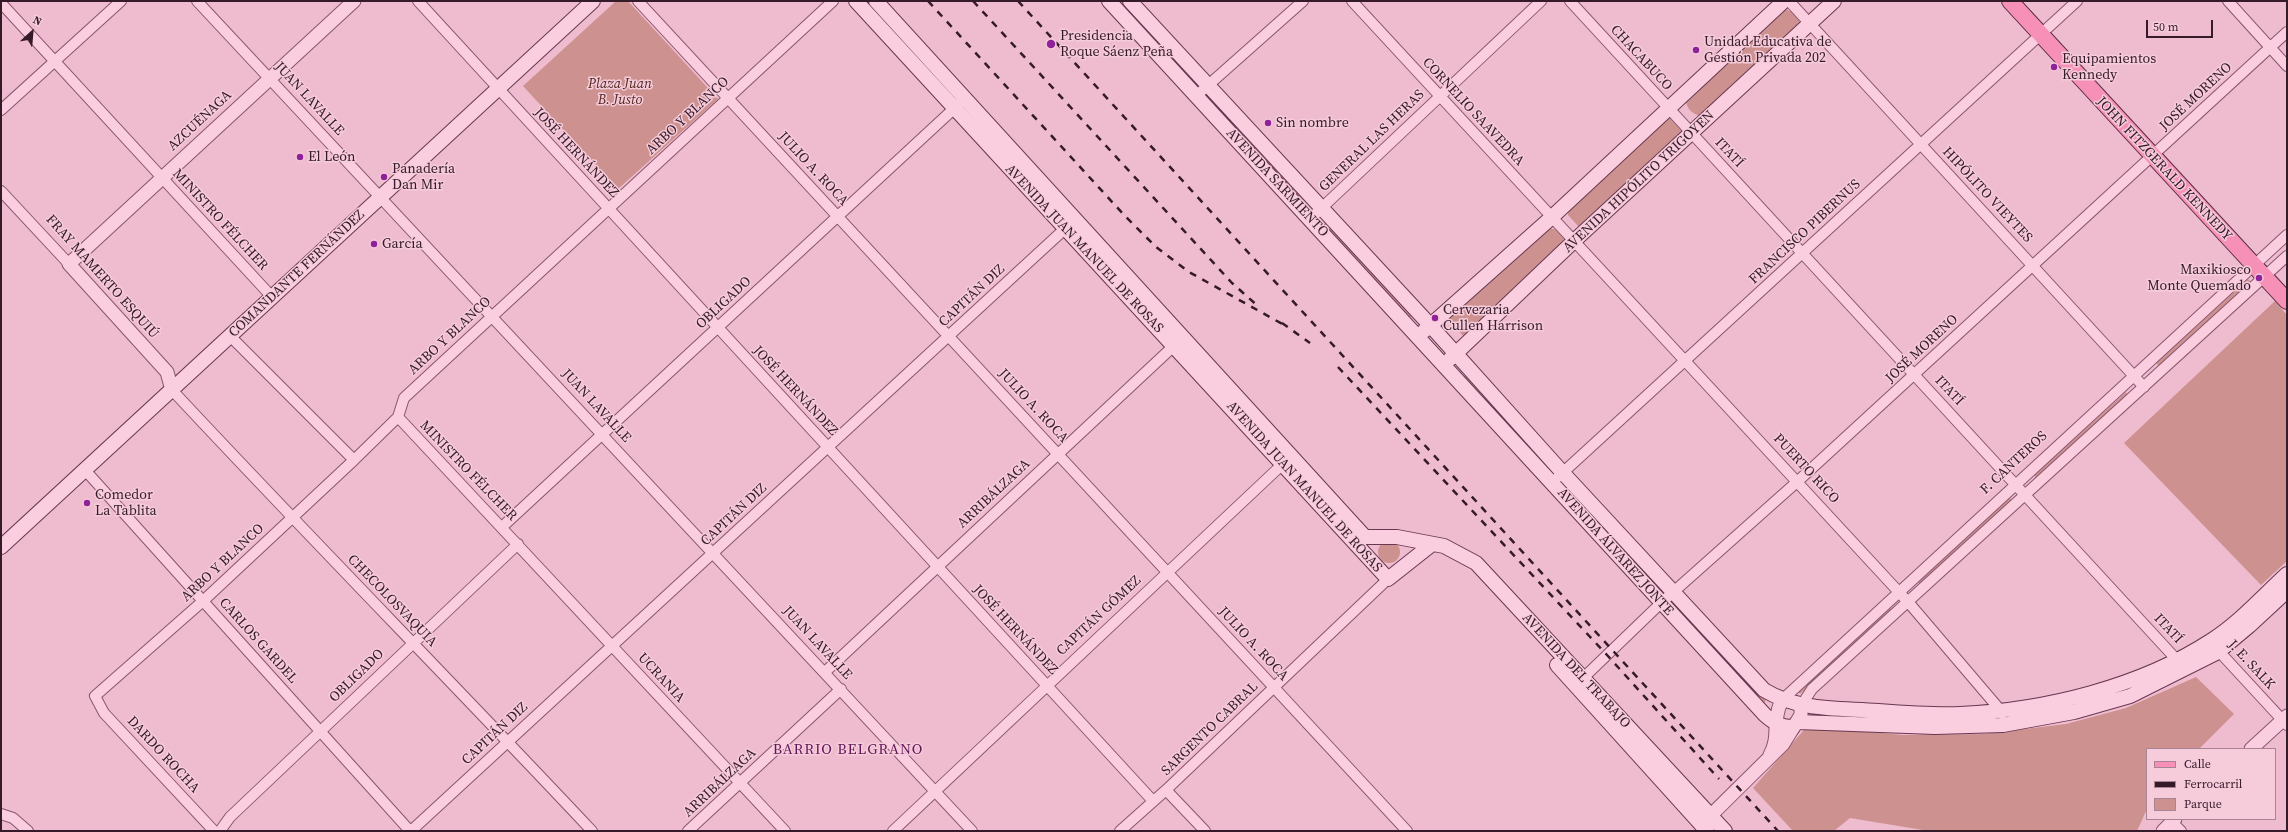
<!DOCTYPE html>
<meta charset="utf-8">
<style>
body{margin:0}
#map{position:relative;width:2288px;height:832px;overflow:hidden;background:#efbbce;font-family:"Source Serif 4",serif}
canvas{display:block}
.frame{position:absolute;inset:0;border:2px solid #351a2a;pointer-events:none}
.legend{position:absolute;left:2146px;top:748px;width:130px;height:72px;box-sizing:border-box;background:#f6cbda;border:1px solid #a98494;margin:0;padding:5px 7px;list-style:none;font-size:12px;color:#351a2a}
.legend li{display:flex;align-items:center;gap:8px;height:20px}
.legend b{width:20px;border:1px solid #a98494}
.north{position:absolute;left:12px;top:12px;width:40px;height:40px;-webkit-text-stroke:3px #f6cbda;paint-order:stroke;rotate:26deg;font-size:11px;font-weight:700;line-height:16px;text-align:center;color:#351a2a}
.north::after{content:'';display:block;margin:auto;width:14px;height:18px;background:#351a2a;clip-path:polygon(50% 0,100% 100%,50% 72%,0 100%)}
.scale{position:absolute;left:2146px;top:20px;width:67px;height:18px;box-sizing:border-box;border:2px solid #351a2a;border-top:0;padding-left:5px;font-size:12px;line-height:14px;white-space:nowrap;color:#351a2a;-webkit-text-stroke:3px #f6cbda;paint-order:stroke}
</style>
<div id="map">
<canvas width="2288" height="832"></canvas>
<div class="frame"></div>
<ul class="legend">
<li><b style="height:5px;background:#f690b6"></b>Calle</li>
<li><b style="height:5px;background:#351a2a"></b>Ferrocarril</li>
<li><b style="height:11px;background:#cd928f"></b>Parque</li>
</ul>
<div class="north">N</div>
<div class="scale">50 m</div>
</div>
<script>
const g = document.querySelector('canvas').getContext('2d');
g.lineJoin = 'round';
function fill(path, color) { g.fillStyle = color; g.fill(path, 'evenodd'); }
function strokePath(path, color, width, dash) { g.strokeStyle = color; g.lineWidth = width; g.lineCap = dash ? 'butt' : 'round'; g.setLineDash(dash || []); g.stroke(path); }
function label(font, color, halo, rows, align = 'center') {
  g.font = font + ' "Source Serif 4",serif'; g.lineWidth = 3; g.setLineDash([]); g.textBaseline = 'middle'; g.strokeStyle = halo; g.fillStyle = color; for (const [text, x, y, turn = 0] of rows) {
    g.save(); g.translate(x, y); g.rotate((+turn || 0) * Math.PI / 180); g.textAlign = isNaN(turn) ? turn : align; if (halo) g.strokeText(text, 0, 0); g.fillText(text, 0, 0); g.restore();
  }
}
const green = new Path2D(`
 M 616,1 L 628,1 L 718,99 L 618,189 L 523,86 Z
 M 1120,1 L 1126,1 L 1198,81 L 1195,84 Z
 M 1784,9 C 1793,10 1799,18 1801,26 L 1704,117 C 1695,115 1687,111 1686,101 Z
 M 1218,105 L 1305,199 L 1303,203 L 1216,111 Z
 M 1671,117 L 1683,132 L 1584,226 L 1578,226 L 1568,215 L 1569,207 L 1664,118 Z
 M 1328,223 L 1413,315 L 1407,320 L 1324,229 Z
 M 1546,228 L 1555,229 L 1564,237 L 1563,247 L 1464,337 L 1449,319 Z
 M 2248,279 L 2251,282 L 2159,366 L 2156,363 Z
 M 2275,301 L 2287,315 L 2287,561 L 2261,585 L 2124,443 Z
 M 1466,375 L 1550,466 L 1546,469 L 1462,377 Z
 M 2126,392 L 2128,395 L 2036,478 L 2034,475 Z
 M 1571,490 L 1657,584 L 1655,585 L 1568,492 Z
 M 2010,498 L 2013,501 L 1920,585 L 1918,582 Z
 M1378 552a11 11 0 1 1 22 0a11 11 0 1 1-22 0Z
 M 1890,608 L 1893,611 L 1800,694 L 1798,691 Z
 M 1682,611 L 1766,699 L 1764,705 L 1679,614 Z
 M 2196,677 L 2234,714 L 2199,749 L 2147,749 L 2147,809 L 2137,831 L 1929,831 L 1850,818 L 1834,831 L 1793,831 L 1753,788 L 1804,730 L 1819,727 L 1903,735 L 1984,734 L 2066,724 L 2126,708 Z`);
const minor = new Path2D(`
 M 197,1 L 972,831
 M 418,1 L 1153,801
 M 638,1 L 1407,831
 M 1352,1 L 1909,603 L 2001,711 L 2002,714
 M 1570,1 L 2176,659 L 2179,664
 M 1789,1 L 2144,387
 M 2228,1 L 2287,66
 M 1,3 L 272,297
 M 1196,96 L 1303,1
 M 1,110 L 121,1
 M 1,191 L 69,264
 M 1310,219 L 1541,1
 M 230,336 L 354,460
 M 172,390 C 310,538 453,683 592,831
 M 398,417 L 785,831
 M 85,470 L 410,831
 M 1558,477 L 2077,1
 M 502,527 L 959,104
 M 2215,647 L 2287,725
 M 825,672 L 1178,342
 M 1578,683 L 1661,603 L 1798,481 L 2287,32
 M 1782,700 L 2287,235
 M 1801,706 L 1812,689 L 2287,256
 M 1166,790 L 1205,831
 M 1,814 L 13,818 L 28,831
 M 2172,822 L 2181,831
 M 214,831 L 104,713 L 95,696 L 203,601 L 354,460 L 398,417 L 404,398 L 833,1
 M 220,831 L 230,817 L 518,544
 M 411,831 L 1069,225
 M 688,831 L 841,689
 M 893,831 L 1287,460
 M 1120,831 L 1166,790 L 1388,579`);
const tertiary = new Path2D(`
 M 172,390 L 167,372 L 69,264 L 354,1
 M 2251,749 L 2287,716
 M 1770,755 C 1781,735 1771,722 1782,700
 M 1703,823 L 1783,744 L 1801,715 L 1801,706
 M 2163,831 L 2175,819`);
const secondary = new Path2D(`
 M 856,1 L 1388,579 L 1431,545
 M 876,1 L 1365,537 L 1397,537 L 1444,546 L 1476,563 L 1725,831
 M 1109,1 L 1765,715 C 1774,723 1781,727 1793,727
 M 1130,1 L 1430,325 L 1563,473 L 1764,690 C 1799,711 1838,708 1878,711 C 1905,713 1932,715 1960,714 C 2045,710 2140,687 2212,640 C 2240,622 2263,596 2287,574
 M 1424,331 L 1552,217 L 1784,1
 M 1450,359 L 1574,241 L 1834,1
 M 1,547 L 593,1
 M 1557,665 L 1707,831
 M 1798,722 L 1935,727 L 2003,725 L 2074,712 L 2130,696 L 2218,652 L 2249,626 L 2287,591`);
const primary = new Path2D(`
 M 2010,1 L 2287,301`);
const rail = new Path2D(`
 M 928,1 L 1125,216 L 1156,247 L 1189,272 L 1286,326
 M 973,1 L 1232,283 L 1259,307
 M 1018,1 L 1778,831
 M 1282,323 L 1310,343
 M 1338,367 L 1607,655 L 1719,779`);
const markers = [
 [1051,44,5,"#8f2298"],
 [1696,50,4,"#8f2298"],
 [2054,67,4,"#8f2298"],
 [1268,123,4,"#8f2298"],
 [300,157,4,"#8f2298"],
 [384,177,4,"#8f2298"],
 [374,244,4,"#8f2298"],
 [2259,278,4,"#8f2298"],
 [1435,318,4,"#8f2298"],
 [87,503,4,"#8f2298"]
];
const poiNames = [
 ["Presidencia",1060,36],
 ["Roque Sáenz Peña",1060,52],
 ["Unidad Educativa de",1704,42],
 ["Gestión Privada 202",1704,58],
 ["Equipamientos",2062,59],
 ["Kennedy",2062,75],
 ["Sin nombre",1276,123],
 ["El León",308,157],
 ["Panadería",392,169],
 ["Dan Mir",392,185],
 ["García",382,244],
 ["Maxikiosco",2251,270,"right"],
 ["Monte Quemado",2251,286,"right"],
 ["Cervezaria",1443,310],
 ["Cullen Harrison",1443,326],
 ["Comedor",95,495],
 ["La Tablita",95,511]
];
const streetNames = [
 ["CHACABUCO",1641,58,47],
 ["JOSÉ MORENO",2196,97,-43],
 ["JUAN LAVALLE",309,99,47],
 ["CORNELIO SAAVEDRA",1473,112,47],
 ["ARBO Y BLANCO",688,116,-43],
 ["AZCUÉNAGA",200,121,-43],
 ["GENERAL LAS HERAS",1372,141,-44],
 ["JOSÉ HERNÁNDEZ",576,153,47],
 ["ITATÍ",1729,153,47],
 ["JULIO A. ROCA",813,169,47],
 ["JOHN FITZGERALD KENNEDY",2164,169,47],
 ["AVENIDA HIPÓLITO YRIGOYEN",1639,182,-43],
 ["AVENIDA SARMIENTO",1277,183,47],
 ["HIPÓLITO VIEYTES",1987,195,47],
 ["MINISTRO FÉLCHER",220,220,47],
 ["FRANCISCO PIBERNUS",1805,232,-43],
 ["AVENIDA JUAN MANUEL DE ROSAS",1084,249,47],
 ["COMANDANTE FERNÁNDEZ",297,274,-43],
 ["FRAY MAMERTO ESQUIÚ",102,277,48],
 ["CAPITÁN DIZ",972,296,-43],
 ["OBLIGADO",724,303,-43],
 ["ARBO Y BLANCO",450,336,-43],
 ["JOSÉ MORENO",1922,349,-43],
 ["JOSÉ HERNÁNDEZ",795,391,47],
 ["ITATÍ",1949,391,47],
 ["JUAN LAVALLE",596,406,47],
 ["JULIO A. ROCA",1033,406,47],
 ["F. CANTEROS",2014,463,-43],
 ["PUERTO RICO",1806,469,47],
 ["MINISTRO FÉLCHER",468,471,46],
 ["AVENIDA JUAN MANUEL DE ROSAS",1304,487,48],
 ["ARRIBÁLZAGA",994,494,-43],
 ["CAPITÁN DIZ",734,515,-43],
 ["AVENIDA ÁLVAREZ JONTE",1615,552,48],
 ["ARBO Y BLANCO",223,563,-43],
 ["CHECOLOSVAQUIA",392,601,46],
 ["CAPITÁN GÓMEZ",1099,616,-43],
 ["ITATÍ",2168,629,47],
 ["JOSÉ HERNÁNDEZ",1015,630,47],
 ["CARLOS GARDEL",258,641,48],
 ["JUAN LAVALLE",817,643,47],
 ["JULIO A. ROCA",1253,644,47],
 ["J. E. SALK",2251,665,47],
 ["AVENIDA DEL TRABAJO",1576,671,47],
 ["OBLIGADO",357,676,-44],
 ["UCRANIA",661,678,47],
 ["SARGENTO CABRAL",1210,729,-44],
 ["CAPITÁN DIZ",495,734,-43],
 ["DARDO ROCHA",163,755,47],
 ["ARRIBÁLZAGA",720,783,-43]
];
const parkNames = [
 ["Plaza Juan",620,84],
 ["B. Justo",620,100]
];
const neighbourhoodNames = [
 ["BARRIO BELGRANO",848,750]
];
fill(green, '#cd928f');
strokePath(minor, '#87556f', 12);
strokePath(tertiary, '#87556f', 15);
strokePath(secondary, '#683853', 16);
strokePath(primary, '#542a43', 18);
strokePath(minor, '#facede', 10);
strokePath(tertiary, '#facede', 13);
strokePath(secondary, '#facede', 14);
strokePath(primary, '#f690b6', 16);
strokePath(rail, '#351a2a', 2.5, [7, 7]);
for (const [x, y, r, color] of markers) { const dot = new Path2D(); dot.arc(x, y, r, 0, 2 * Math.PI); g.fillStyle = color; g.fill(dot); strokePath(dot, '#f6cbda', 1.5); }
label('14px', '#351a2a', '#f6cbda', poiNames, 'left');
label('14px', '#351a2a', '#f6cbda', streetNames);
label('italic 14px', '#522920', '#f6cbda', parkNames);
g.letterSpacing = '1px';
label('15px', '#631859', '#f6cbda', neighbourhoodNames);
g.letterSpacing = '0px';
</script>
